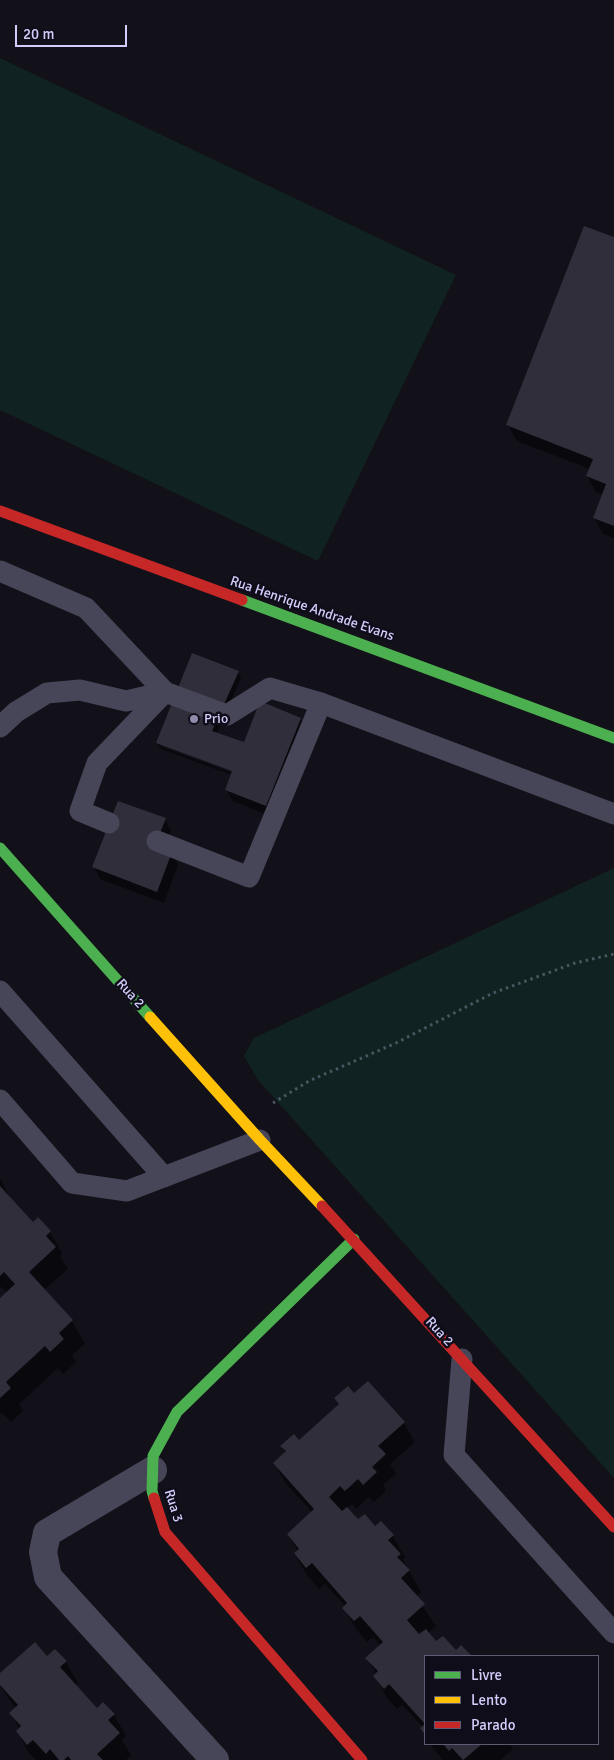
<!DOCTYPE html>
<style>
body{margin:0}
#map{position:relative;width:614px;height:1760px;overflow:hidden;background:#121018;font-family:Signika,sans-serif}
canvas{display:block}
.legend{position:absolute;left:424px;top:1655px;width:175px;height:90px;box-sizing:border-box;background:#100d1b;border:1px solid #5e5a74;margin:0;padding:6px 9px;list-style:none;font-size:15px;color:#d2cdfa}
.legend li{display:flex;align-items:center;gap:10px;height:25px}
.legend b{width:25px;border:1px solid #5e5a74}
.scale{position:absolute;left:15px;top:25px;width:112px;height:22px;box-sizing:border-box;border:2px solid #d2cdfa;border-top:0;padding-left:6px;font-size:15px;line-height:18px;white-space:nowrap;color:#d2cdfa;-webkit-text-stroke:4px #100d1b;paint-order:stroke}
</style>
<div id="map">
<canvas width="614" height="1760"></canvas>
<ul class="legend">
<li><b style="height:6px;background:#4caf50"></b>Livre</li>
<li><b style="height:6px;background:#ffc107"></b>Lento</li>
<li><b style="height:6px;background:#c62828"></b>Parado</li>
</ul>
<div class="scale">20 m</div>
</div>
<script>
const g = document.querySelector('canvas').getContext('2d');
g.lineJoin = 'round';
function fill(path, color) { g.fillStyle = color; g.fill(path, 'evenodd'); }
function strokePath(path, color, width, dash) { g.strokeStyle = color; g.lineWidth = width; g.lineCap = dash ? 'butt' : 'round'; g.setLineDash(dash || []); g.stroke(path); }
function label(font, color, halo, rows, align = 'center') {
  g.font = font + ' Signika,sans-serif'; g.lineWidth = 5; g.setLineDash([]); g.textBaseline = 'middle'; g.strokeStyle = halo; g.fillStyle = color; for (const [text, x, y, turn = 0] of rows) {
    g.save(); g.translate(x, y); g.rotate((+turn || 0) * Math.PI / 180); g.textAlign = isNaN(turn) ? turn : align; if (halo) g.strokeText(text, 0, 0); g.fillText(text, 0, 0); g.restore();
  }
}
const green = new Path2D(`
 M 0,58 L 456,275 L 318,561 L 0,410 Z
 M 614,868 L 614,1478 L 258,1080 L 244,1056 L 254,1038 Z`);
const shadow = new Path2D(`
 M 614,239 L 614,538 L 603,534 L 594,518 L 604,495 L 596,492 L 587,476 L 590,469 L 517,441 L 508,425 Z
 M 238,672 L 241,678 L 217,733 L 245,743 L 300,719 L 307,731 L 273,817 L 233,801 L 226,790 L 232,775 L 161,749 L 157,743 ZM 160,744 L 238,772 L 238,775 L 160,746 Z
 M 165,819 L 171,831 L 164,851 L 171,853 L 178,865 L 164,903 L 100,879 L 94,867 Z
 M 0,1178 L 12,1201 L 33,1223 L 50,1232 L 62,1253 L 60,1256 L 68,1269 L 44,1290 L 72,1321 L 85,1344 L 72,1355 L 76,1362 L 63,1374 L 58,1368 L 19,1404 L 23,1411 L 11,1422 L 2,1413 L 0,1414 L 0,1300 L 7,1293 L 0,1286 Z
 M 354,1395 L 404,1423 L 415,1442 L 390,1464 L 396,1474 L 383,1485 L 386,1491 L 374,1502 L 369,1497 L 356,1509 L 352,1504 L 347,1508 L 358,1521 L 375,1528 L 381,1523 L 393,1536 L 405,1557 L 403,1560 L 421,1592 L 416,1597 L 436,1626 L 428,1633 L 436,1643 L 456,1652 L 461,1646 L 470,1656 L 425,1656 L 425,1736 L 421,1729 L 423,1727 L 402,1705 L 397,1709 L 387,1698 L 375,1676 L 377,1675 L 367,1658 L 380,1645 L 373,1637 L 367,1642 L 356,1629 L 344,1608 L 345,1606 L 325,1584 L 319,1589 L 307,1575 L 295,1554 L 298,1551 L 288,1535 L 313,1513 L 285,1482 L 274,1463 L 286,1453 L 282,1446 L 299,1441 L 339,1405 L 336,1399 Z
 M 47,1658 L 66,1662 L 78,1683 L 75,1686 L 97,1710 L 114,1715 L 126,1736 L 122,1740 L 131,1755 L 126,1760 L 36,1760 L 29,1753 L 17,1731 L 20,1729 L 11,1713 L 16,1709 L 0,1686 L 0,1674 Z
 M 430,1744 L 510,1744 L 513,1749 L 500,1760 L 443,1760 Z`);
const building = new Path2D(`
 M 584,226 L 614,237 L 614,526 L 593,518 L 606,484 L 586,476 L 593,459 L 506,425 Z
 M 192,653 L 239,671 L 212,731 L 244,742 L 260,701 L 301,718 L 266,806 L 225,790 L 232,771 L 156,743 Z
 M 118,801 L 166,818 L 155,846 L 172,852 L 157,892 L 92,867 Z
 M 0,1186 L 33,1222 L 38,1217 L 51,1231 L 46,1236 L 56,1247 L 29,1272 L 73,1320 L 59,1333 L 64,1339 L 50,1352 L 45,1346 L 6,1382 L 11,1388 L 0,1398 L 0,1298 L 15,1284 L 4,1272 L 0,1276 Z
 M 368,1381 L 405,1422 L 378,1446 L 386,1454 L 372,1467 L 377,1472 L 363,1485 L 358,1479 L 345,1491 L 340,1486 L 329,1497 L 342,1511 L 347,1507 L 358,1519 L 365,1514 L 375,1526 L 381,1521 L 394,1535 L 388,1540 L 401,1554 L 397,1557 L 410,1570 L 401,1578 L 425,1604 L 407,1620 L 419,1634 L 426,1629 L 436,1641 L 443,1636 L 456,1650 L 461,1645 L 472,1656 L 425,1656 L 425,1735 L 420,1728 L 425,1724 L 389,1684 L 384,1689 L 373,1676 L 378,1671 L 365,1658 L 383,1642 L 360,1616 L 354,1621 L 342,1608 L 347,1603 L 312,1563 L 306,1568 L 294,1553 L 299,1549 L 287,1534 L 314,1509 L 273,1463 L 286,1451 L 280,1446 L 294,1434 L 299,1440 L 339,1404 L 334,1398 L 348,1386 L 354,1393 Z
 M 35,1642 L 47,1656 L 55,1649 L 67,1661 L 60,1667 L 97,1708 L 103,1702 L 115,1714 L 108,1720 L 120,1733 L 97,1754 L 103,1760 L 71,1760 L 68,1756 L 64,1760 L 59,1760 L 50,1749 L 46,1754 L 33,1740 L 27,1745 L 16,1731 L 21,1726 L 9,1713 L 18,1705 L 0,1685 L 0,1673 Z
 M 443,1744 L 482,1744 L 463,1760 L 452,1748 L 449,1751 Z`);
const path = new Path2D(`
 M 273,1103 L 309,1081 L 396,1043 L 493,993 L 575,963 L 614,954`);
const lane = new Path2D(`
 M 0,571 L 86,608 L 165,692 L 227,715 L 270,688 L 321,703 L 614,814
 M 0,727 L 16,712 L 47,693 L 80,690 L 126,701 L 165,692
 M 109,823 L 80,811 L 97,763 L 165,692
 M 157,841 L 249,877 L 321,703
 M 0,991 L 164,1177
 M 0,1100 L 72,1183 L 127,1191 L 260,1140
 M 462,1359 L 454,1455 L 614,1633`);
const street = new Path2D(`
 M 153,1470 L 47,1533 L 43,1552 L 48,1577 L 215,1760`);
const fast = new Path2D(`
 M 242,600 L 614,738
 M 0,848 L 150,1017
 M 154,1498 L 152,1491 L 153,1456 L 177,1412 L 354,1239`);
const slow = new Path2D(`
 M 150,1017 L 260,1140 L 322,1206`);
const jam = new Path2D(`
 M 0,511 L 242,600
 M 322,1206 L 614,1527
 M 154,1498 L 165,1532 L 362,1760`);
const markers = [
 [194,719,5,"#8f8bab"]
];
const streetNames = [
 ["Rua Henrique Andrade Evans",312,609,19],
 ["Rua 2",130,994,48],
 ["Rua 2",439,1332,48],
 ["Rua 3",173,1506,73]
];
const poiNames = [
 ["Prio",204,719]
];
fill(green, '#122');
fill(shadow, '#0007');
fill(building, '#302e3a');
strokePath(path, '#4a5661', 3, [2.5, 4]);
strokePath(lane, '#474658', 21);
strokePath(street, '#474658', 28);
strokePath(fast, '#4caf50', 11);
strokePath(slow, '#ffc107', 11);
strokePath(jam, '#c62828', 11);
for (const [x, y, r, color] of markers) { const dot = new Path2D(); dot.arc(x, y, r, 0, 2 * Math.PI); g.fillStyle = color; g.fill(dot); strokePath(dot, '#100d1b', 2); }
label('14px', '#d2cdfa', '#100d1b', streetNames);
label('14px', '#d2cdfa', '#100d1b', poiNames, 'left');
</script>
